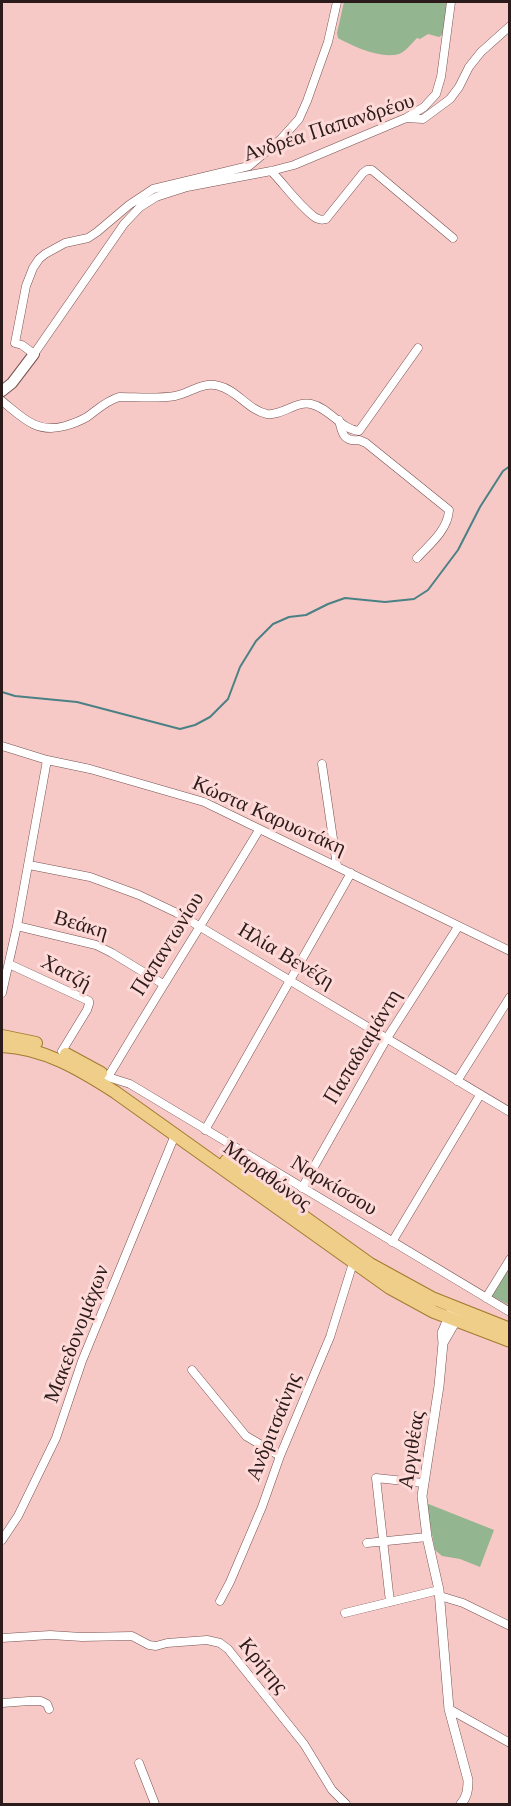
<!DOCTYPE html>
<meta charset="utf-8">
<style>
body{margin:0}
#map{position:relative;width:511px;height:1806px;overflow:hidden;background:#f6c9c7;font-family:Lora,serif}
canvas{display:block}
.frame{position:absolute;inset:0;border:3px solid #2b1b1a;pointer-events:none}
</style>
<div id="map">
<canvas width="511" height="1806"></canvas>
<div class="frame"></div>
</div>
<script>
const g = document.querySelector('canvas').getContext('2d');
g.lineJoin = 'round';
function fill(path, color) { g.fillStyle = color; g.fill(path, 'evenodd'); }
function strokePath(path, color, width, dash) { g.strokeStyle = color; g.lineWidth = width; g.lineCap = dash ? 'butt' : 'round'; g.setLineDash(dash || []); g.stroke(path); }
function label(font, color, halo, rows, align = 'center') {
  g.font = font + ' Lora,serif'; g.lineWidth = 6; g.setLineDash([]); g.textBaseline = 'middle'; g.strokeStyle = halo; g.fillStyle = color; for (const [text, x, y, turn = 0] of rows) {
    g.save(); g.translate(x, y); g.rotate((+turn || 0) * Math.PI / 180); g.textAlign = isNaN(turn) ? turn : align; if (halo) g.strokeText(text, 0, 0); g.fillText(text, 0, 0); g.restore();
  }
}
const green = new Path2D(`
 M 344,2 L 448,2 L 444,34 L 439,37 L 428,34 L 420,39 L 417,38 C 412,43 406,51 399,54 C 381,59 354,47 338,38 L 337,33 Z
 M 509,1268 L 509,1305 L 492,1296 Z
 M 426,1503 L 494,1530 L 480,1567 L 460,1559 L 442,1556 L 435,1550 Z`);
const stream = new Path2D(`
 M 2,692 L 15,696 L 77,702 L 180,729 L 195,725 L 210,717 L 228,699 L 240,667 L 256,641 L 273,624 L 289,617 L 306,615 L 328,604 L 345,598 L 385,602 L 414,599 L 428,590 L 458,550 L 480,507 L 503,471 L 510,466`);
const minor = new Path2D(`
 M 337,2 L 328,42 L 307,101 L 299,119 L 281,139 L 249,166 L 153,189 L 129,205 L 97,232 L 88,238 L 65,243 L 45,254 L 39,259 L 33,268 L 26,286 L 15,343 L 22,345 L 34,354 L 124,224 L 140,207 L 156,197 L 187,187 L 271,171 L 294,165 L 406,118 L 424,107 L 436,94 L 441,77 L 451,2
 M 406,118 L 423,119 L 450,99 L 459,87 L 469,67 L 481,52 L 510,26
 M 271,171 C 285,185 300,207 316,218 C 321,220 321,220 326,219 L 363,173 L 367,170 L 372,170 L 453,238
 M 2,401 C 22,417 36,434 65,426 C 72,424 80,421 87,417 C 98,409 106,401 119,397 C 137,397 157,399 175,396 C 191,393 202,381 219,386 C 237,390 248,410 267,414 C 282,416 295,401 311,404 C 330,408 340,429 359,431 L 418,348
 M 339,420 C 342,434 344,442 359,440 L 366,443 L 449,510 C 448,530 429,545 417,558
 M 2,746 L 47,760 L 90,769 L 204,802 L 510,951
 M 322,764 L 337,866
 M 259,830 C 209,913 157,994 108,1077 L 130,1084 L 510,1312
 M 29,865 L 90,877 L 139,895 L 177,913 L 510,1112
 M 17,926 L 96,945 L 112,953 L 163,984
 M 9,964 L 89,1001 L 89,1004 L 87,1010 L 62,1051
 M 2,993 L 17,926 L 47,760
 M 457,1081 L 510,997
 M 205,1130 L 351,873
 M 302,1188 L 387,1038 L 458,927
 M 392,1242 L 480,1095
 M 486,1298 L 510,1259
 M 192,1370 L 246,1436 L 280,1456
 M 2,1540 L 18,1516 L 56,1438 L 82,1361 L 175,1135
 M 367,1543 L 427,1537
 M 440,1596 L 463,1603 L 510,1626
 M 220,1601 L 230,1582 L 262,1507 L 280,1456 L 330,1337 L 353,1263
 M 390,1602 L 376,1478 L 423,1483
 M 345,1613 L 439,1590
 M 2,1638 L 50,1635 L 82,1637 L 132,1636 L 149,1645 L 156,1646 L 167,1643 L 207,1640 L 220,1643 L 228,1649 L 304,1744 L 332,1790 L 346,1804
 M 2,1703 L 29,1701 L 41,1701 L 47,1704 L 49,1709
 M 449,1709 L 510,1743
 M 139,1763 L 155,1804`);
const tertiary = new Path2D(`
 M 451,1312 L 442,1333 L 443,1343 L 439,1386 L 422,1496 L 427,1537 L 439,1590 L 449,1709 L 468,1780 C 468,1790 467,1797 461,1804
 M 443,1343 L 458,1317`);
const secondary = new Path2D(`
 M 2,391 L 12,383 L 34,354`);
const primary = new Path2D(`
 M 2,1036 L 36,1043
 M 2,1046 C 44,1048 79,1069 115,1092 L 390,1288 L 434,1312 L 510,1341
 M 66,1054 L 101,1073
 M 226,1161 L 370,1264 L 432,1298 L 510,1329`);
const streetNames = [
 ["Ανδρέα Παπανδρέου",329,128,-18],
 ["Κώστα Καρυωτάκη",269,816,24],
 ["Βεάκη",81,925,17],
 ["Παπαντωνίου",168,944,-58],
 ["Ηλία Βενέζη",286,956,31],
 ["Χατζή",66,973,28],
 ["Παπαδιαμάντη",363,1047,-59],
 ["Μαραθώνος",267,1176,36],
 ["Ναρκίσσου",334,1186,31],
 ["Μακεδονομάχων",77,1334,-69],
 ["Ανδριτσαίνης",274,1427,-68],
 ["Αργιθέας",412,1450,-81],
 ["Κρήτης",263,1666,51]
];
fill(green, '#93b58f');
strokePath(stream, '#4b8084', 2);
strokePath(minor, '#785250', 9);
strokePath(tertiary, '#785250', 10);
strokePath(secondary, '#785250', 12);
strokePath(primary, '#a37a2f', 14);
strokePath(minor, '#fff', 8);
strokePath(tertiary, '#fff', 9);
strokePath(secondary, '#fff', 10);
strokePath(primary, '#efce89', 12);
label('21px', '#2b1b1a', '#fdd9d7', streetNames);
</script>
